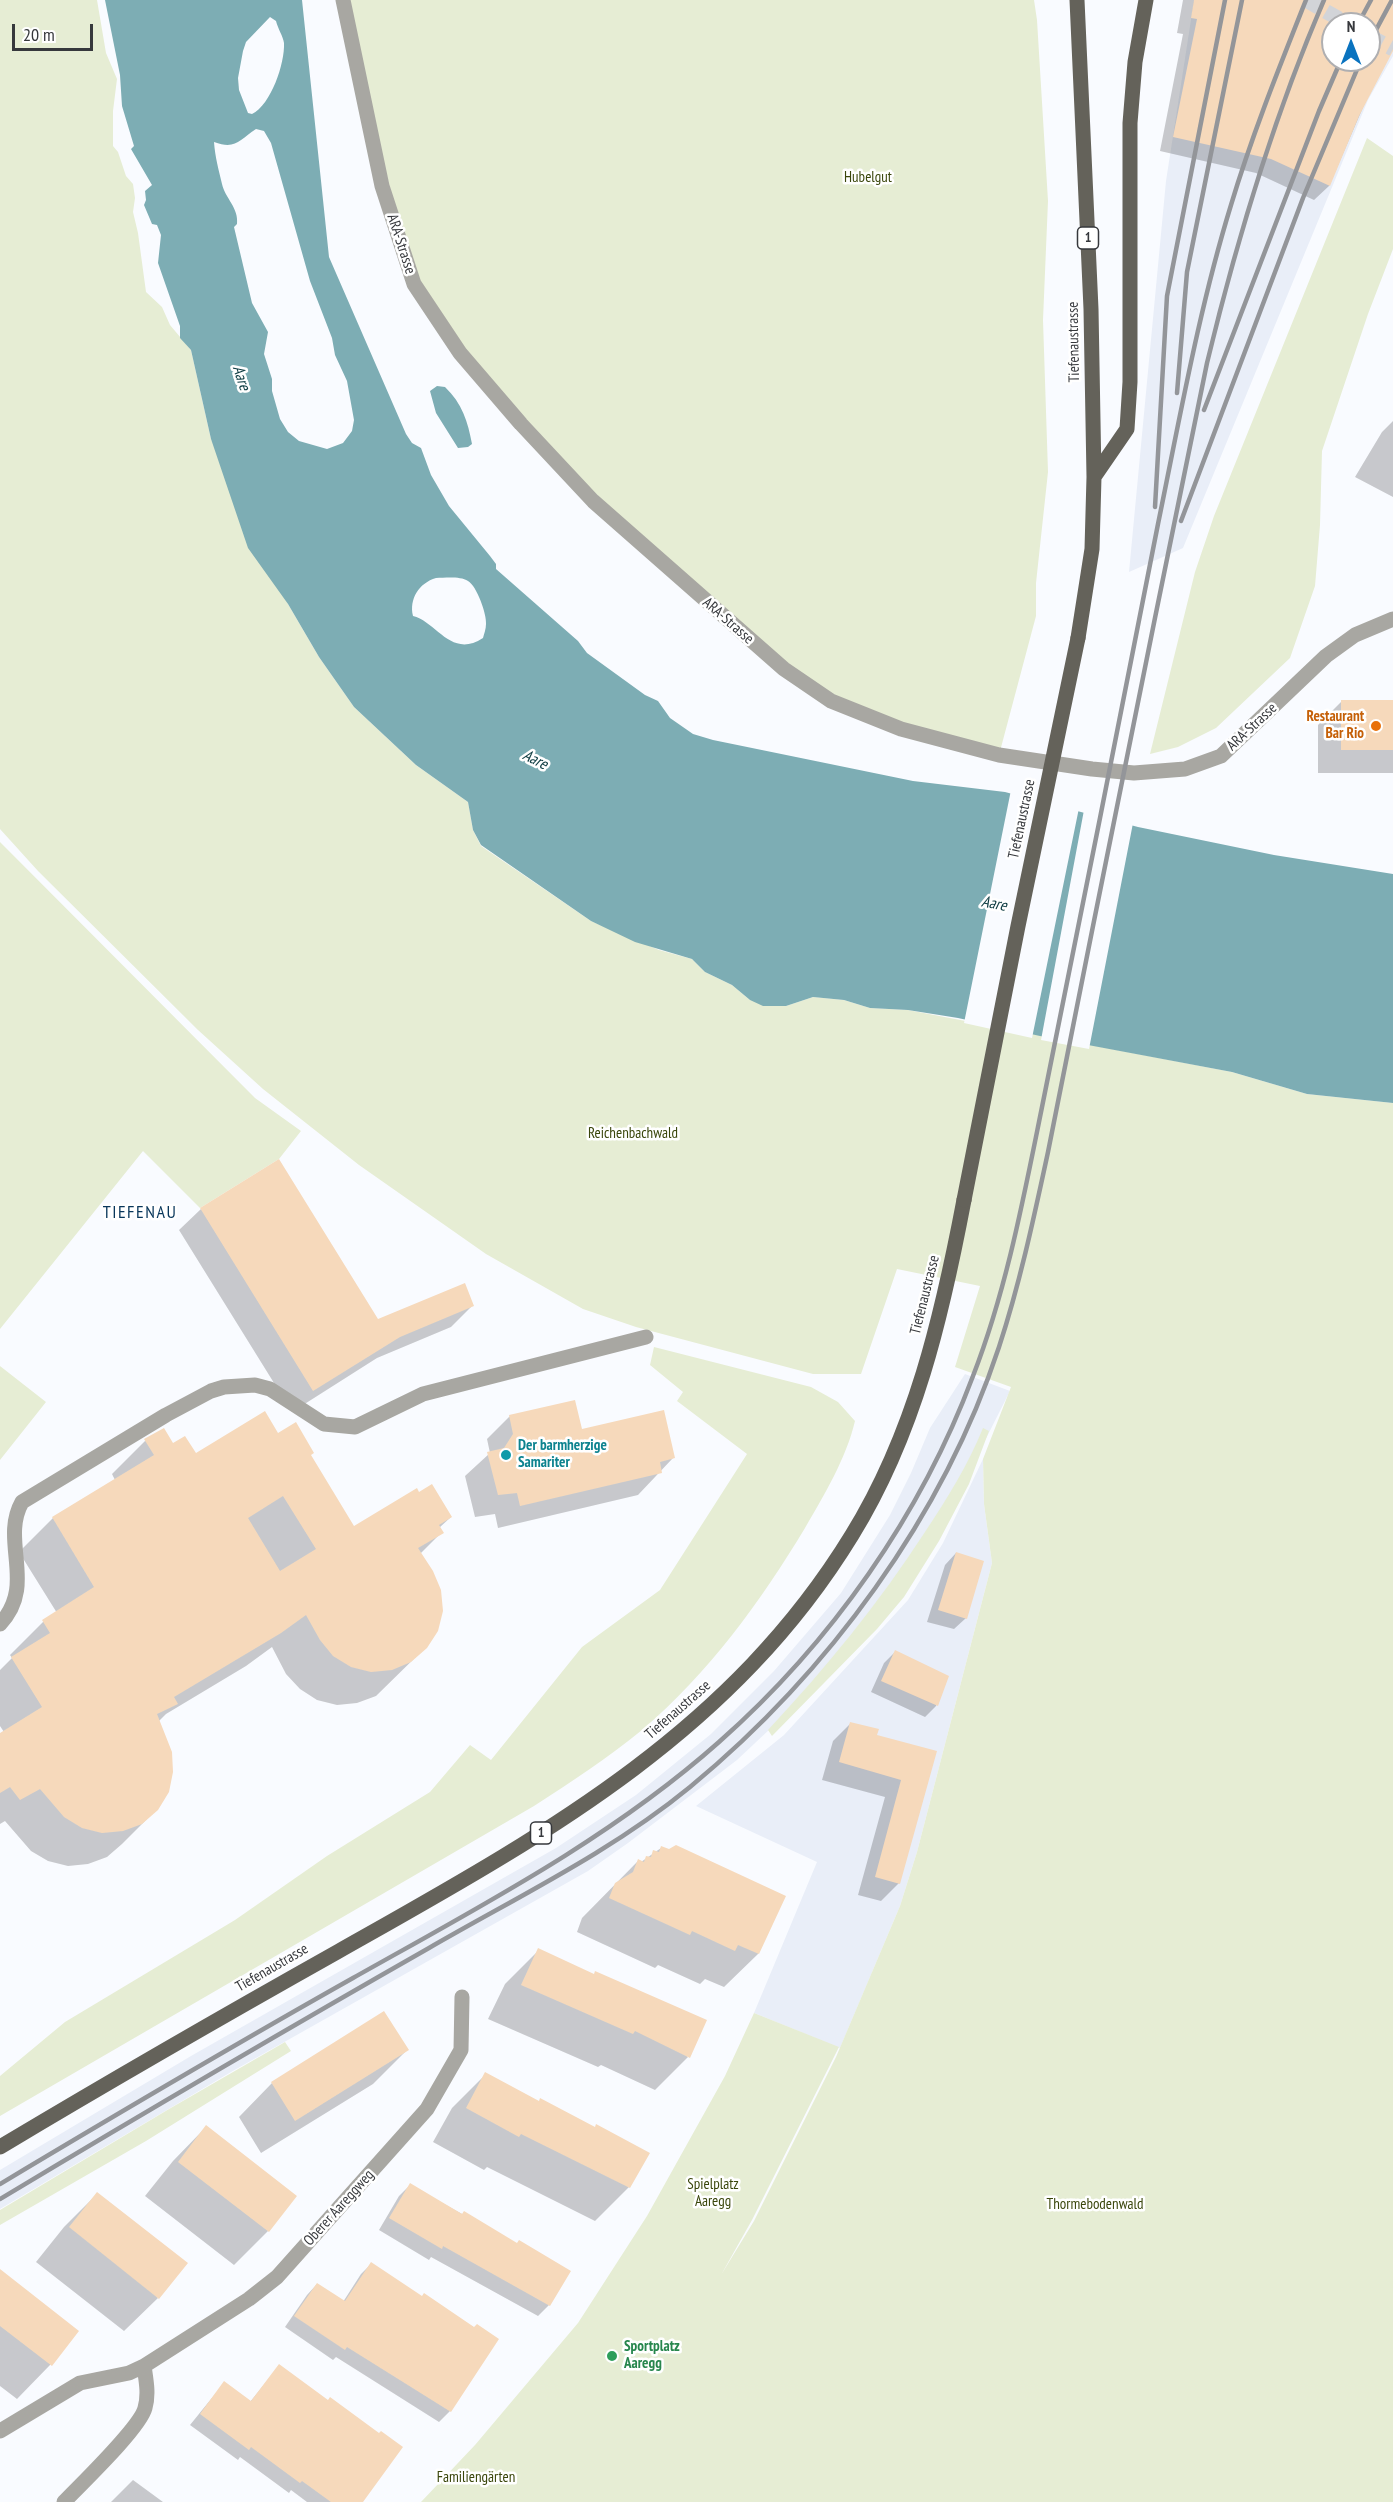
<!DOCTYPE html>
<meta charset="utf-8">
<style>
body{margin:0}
#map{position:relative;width:1393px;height:2502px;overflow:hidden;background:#f9fbff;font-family:"PT Sans Narrow",sans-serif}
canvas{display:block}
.north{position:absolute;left:1321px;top:12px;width:60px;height:60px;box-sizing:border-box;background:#fff;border:2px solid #afafb1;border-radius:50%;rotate:0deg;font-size:16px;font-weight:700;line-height:24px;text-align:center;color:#36383c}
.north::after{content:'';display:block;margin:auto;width:21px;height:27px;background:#0a73bf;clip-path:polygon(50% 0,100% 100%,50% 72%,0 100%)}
.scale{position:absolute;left:12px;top:24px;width:81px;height:27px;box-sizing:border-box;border:3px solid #36383c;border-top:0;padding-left:8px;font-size:18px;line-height:21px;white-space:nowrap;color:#36383c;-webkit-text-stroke:4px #fff;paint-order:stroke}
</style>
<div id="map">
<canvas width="1393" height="2502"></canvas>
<div class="north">N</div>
<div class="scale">20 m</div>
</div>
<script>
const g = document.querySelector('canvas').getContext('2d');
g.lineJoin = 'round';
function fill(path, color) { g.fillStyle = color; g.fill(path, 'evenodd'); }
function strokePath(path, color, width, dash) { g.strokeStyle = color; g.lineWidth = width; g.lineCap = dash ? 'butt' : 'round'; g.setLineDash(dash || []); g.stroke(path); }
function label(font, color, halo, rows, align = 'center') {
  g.font = font + ' "PT Sans Narrow",sans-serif'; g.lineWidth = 5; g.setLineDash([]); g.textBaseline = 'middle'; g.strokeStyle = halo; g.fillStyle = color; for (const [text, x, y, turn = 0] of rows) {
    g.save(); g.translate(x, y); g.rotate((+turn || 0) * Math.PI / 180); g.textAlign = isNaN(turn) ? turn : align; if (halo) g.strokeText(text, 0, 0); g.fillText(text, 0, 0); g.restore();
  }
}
const built = new Path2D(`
 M 1194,0 L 1393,0 L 1393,56 L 1368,100 L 1183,548 L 1129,572 L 1166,181 ZM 1333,24 L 1369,24 L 1369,60 L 1333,60 Z
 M 965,1374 L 1010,1391 L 958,1494 L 822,1680 L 737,1760 L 628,1843 L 588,1871 L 231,2072 L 0,2209 L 0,2170 L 191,2056 L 556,1848 L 636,1795 L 711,1734 L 774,1671 L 841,1593 L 890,1515 L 911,1473 L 930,1428 Z
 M 983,1459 L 984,1504 L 992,1563 L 917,1852 L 900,1906 L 840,2048 L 754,2013 L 817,1862 L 696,1806 L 784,1735 L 908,1600 L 943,1543 Z`);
const green = new Path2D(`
 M 0,0 L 97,0 L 106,53 L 117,79 L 113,111 L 113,146 L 118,152 L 126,176 L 133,184 L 135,198 L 133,212 L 138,233 L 146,292 L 162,307 L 170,325 L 191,350 L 211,439 L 288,604 L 319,657 L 354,707 L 416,765 L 468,802 L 473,830 L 481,846 L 591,921 L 659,950 L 692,959 L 705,972 L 732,985 L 750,1000 L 786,1006 L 813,997 L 844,1000 L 870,1008 L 908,1010 L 1232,1072 L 1307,1094 L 1393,1103 L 1393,2502 L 421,2502 L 475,2445 L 578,2323 L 647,2216 L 725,2076 L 754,2013 L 839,2047 L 752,2220 L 721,2275 L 754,2221 L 836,2057 L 900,1906 L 917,1852 L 992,1563 L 984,1504 L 983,1459 L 1011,1387 L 955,1367 L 980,1286 L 897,1269 L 861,1374 L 813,1374 L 636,1327 L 583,1309 L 486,1254 L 359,1165 L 263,1089 L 198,1030 L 38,871 L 0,829 Z
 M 343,0 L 1034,0 L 1037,20 L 1048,201 L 1043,320 L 1048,472 L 1036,583 L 1036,616 L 999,755 L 901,729 L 784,669 L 521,424 L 414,284 Z
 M 1367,138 L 1393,156 L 1393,249 L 1368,314 L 1322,451 L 1320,525 L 1315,586 L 1290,658 L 1216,728 L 1178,747 L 1150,754 L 1195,572 L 1214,516 Z
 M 0,842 L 255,1098 L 301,1131 L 279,1159 L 200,1208 L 143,1151 L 0,1329 Z
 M 654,1347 L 811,1387 L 838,1402 L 855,1421 C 846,1459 824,1495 805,1528 C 761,1601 708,1674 642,1730 C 608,1758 571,1782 534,1806 L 0,2116 L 0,2076 L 65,2022 L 235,1920 L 327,1856 L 430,1792 L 470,1745 L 491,1760 L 582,1647 L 660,1590 L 747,1454 L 677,1401 L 683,1392 L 650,1365 Z
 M 0,1366 L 46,1402 L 0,1460 Z
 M 983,1428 L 989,1431 L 969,1484 L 939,1541 L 904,1597 L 877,1629 L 772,1736 L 768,1730 C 826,1668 879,1603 925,1532 C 947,1499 968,1465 983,1428 Z
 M 285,2042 L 291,2051 L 146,2141 L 0,2225 L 0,2210 L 169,2109 Z`);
const water = new Path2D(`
 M 105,0 L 302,0 L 329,257 L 406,434 L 412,443 L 421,448 L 431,475 L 449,506 L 490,556 L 496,564 L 496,569 L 578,641 L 587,653 L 645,695 L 658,701 L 670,718 L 693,734 L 713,740 L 913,781 L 1005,792 L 1138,827 L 1274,855 L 1393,874 L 1393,1103 L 1307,1094 L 1232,1072 L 1040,1036 L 958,1018 L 908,1010 L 870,1008 L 844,1000 L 813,997 L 786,1006 L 763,1006 L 750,1000 L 732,985 L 705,972 L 692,959 L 635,942 L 591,921 L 481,845 L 473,830 L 468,802 L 416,765 L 354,707 L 319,657 L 288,604 L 248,548 L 211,439 L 191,350 L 180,338 L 180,326 L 158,263 L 161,235 L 157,225 L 152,224 L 144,205 L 146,200 L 145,191 L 152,185 L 131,149 L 134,146 L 122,106 L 120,75 ZM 270,17 L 276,21 C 278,29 283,36 284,43 C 285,63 271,105 252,114 L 248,113 L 239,90 L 238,78 L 243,51 L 246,42 ZM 256,129 L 264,131 L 271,143 L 310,281 L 332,338 L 335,355 L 347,381 L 354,420 L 352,431 L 343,443 L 327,449 L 299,441 L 288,432 L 280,419 L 272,391 L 272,379 L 264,354 L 268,332 L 252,303 L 234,227 L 237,224 C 239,208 225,198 222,184 C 219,171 215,157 214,142 C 236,150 239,140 256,129 ZM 436,578 C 445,578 460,576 468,581 C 477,586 487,615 486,624 C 486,629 484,634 483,638 C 451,659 437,622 413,616 C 409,599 419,583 436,578 Z
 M 437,386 L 445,387 C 462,403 468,422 472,444 L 468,447 L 458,448 L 436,413 L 430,391 Z`);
const pier = new Path2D(`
 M 1011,790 L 1079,808 L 1032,1038 L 964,1023 Z
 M 1084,810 L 1133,823 L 1089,1049 L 1041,1040 Z`);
const shadow = new Path2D(`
 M 1183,0 L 1393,0 L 1393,48 L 1377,75 L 1329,186 L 1314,200 L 1256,173 L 1160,151 L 1183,34 L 1177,33 ZM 1333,24 L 1369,24 L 1369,60 L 1333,60 Z
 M 1393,421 L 1393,497 L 1355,477 L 1382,432 Z
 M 1342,701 L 1393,701 L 1393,773 L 1318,773 L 1318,725 Z
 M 278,1161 L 378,1321 L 472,1306 L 451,1327 L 377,1358 L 292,1412 L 179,1230 L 201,1209 Z
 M 510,1416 L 581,1431 L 673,1458 L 638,1495 L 498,1528 L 495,1514 L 475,1517 L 465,1476 L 490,1453 L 487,1439 Z
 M 278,1435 L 309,1456 L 353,1528 L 451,1517 L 439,1528 L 442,1532 L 420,1554 L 426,1647 L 376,1696 L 357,1703 L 337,1705 L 317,1700 L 300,1689 L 286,1674 L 272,1647 L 246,1666 L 166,1714 L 158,1722 L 157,1809 L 122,1844 L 107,1857 L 88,1864 L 68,1866 L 48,1861 L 31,1851 L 5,1821 L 0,1824 L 0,1735 L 4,1732 L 0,1726 L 0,1670 L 12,1658 L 10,1655 L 43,1622 L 57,1613 L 19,1552 L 53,1518 L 115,1480 L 112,1474 L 145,1441 L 173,1445 L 195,1455 Z
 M 956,1553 L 966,1618 L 954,1629 L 927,1622 L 945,1565 Z
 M 895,1652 L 947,1677 L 936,1706 L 925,1717 L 871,1692 L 884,1663 Z
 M 851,1723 L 875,1736 L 935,1752 L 899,1883 L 881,1901 L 858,1895 L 885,1797 L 822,1780 L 833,1741 Z
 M 661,1848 L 784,1896 L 758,1954 L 724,1987 L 705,1979 L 700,1984 L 658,1965 L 655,1968 L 577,1932 L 582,1918 L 638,1861 L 641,1862 Z
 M 539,1950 L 593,1975 L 688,2057 L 655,2090 L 601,2065 L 598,2067 L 488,2019 L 505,1984 Z
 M 407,2050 L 373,2084 L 261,2153 L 239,2117 L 272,2083 Z
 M 486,2074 L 629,2187 L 595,2221 L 487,2167 L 484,2170 L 433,2142 L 452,2108 Z
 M 206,2127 L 295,2196 L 268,2231 L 234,2265 L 145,2196 L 173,2161 Z
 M 410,2185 L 516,2244 L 549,2305 L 538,2316 L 431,2257 L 429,2260 L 379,2230 L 399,2196 Z
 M 97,2194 L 158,2298 L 124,2331 L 36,2262 L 64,2227 Z
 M 371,2264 L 421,2298 L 497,2340 L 450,2411 L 439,2422 L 336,2357 L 333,2360 L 285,2327 L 307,2295 L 317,2284 L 343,2302 L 361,2274 Z
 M 0,2271 L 77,2331 L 50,2365 L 17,2399 L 0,2386 Z
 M 279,2366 L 361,2502 L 307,2502 L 291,2490 L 289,2493 L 240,2457 L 238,2460 L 190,2425 L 224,2383 L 250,2402 Z
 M 133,2480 L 163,2502 L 111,2502 Z`);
const building = new Path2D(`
 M 1194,0 L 1393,0 L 1393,51 L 1359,116 L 1330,186 L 1271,159 L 1173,137 L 1197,19 L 1191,18 ZM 1333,24 L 1369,24 L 1369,60 L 1333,60 Z
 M 1341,700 L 1393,700 L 1393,750 L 1341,750 Z
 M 279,1159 L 378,1319 L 465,1283 L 474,1306 L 400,1337 L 313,1391 L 200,1208 Z
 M 575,1400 L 582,1429 L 664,1410 L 675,1458 L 660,1462 L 662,1473 L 520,1506 L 517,1493 L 498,1495 L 487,1452 L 504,1448 L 513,1434 L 509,1415 Z
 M 265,1411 L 278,1433 L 296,1422 L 314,1453 L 311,1455 L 354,1526 L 417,1488 L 419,1492 L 432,1484 L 452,1517 L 439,1525 L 444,1533 L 418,1548 L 433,1571 L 441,1590 L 443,1611 L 438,1631 L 427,1648 L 411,1662 L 392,1670 L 371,1672 L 351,1667 L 333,1656 L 320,1640 L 306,1615 L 281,1633 L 174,1697 L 178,1704 L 157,1714 L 172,1752 L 173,1772 L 169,1792 L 158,1810 L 142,1824 L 123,1831 L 102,1833 L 82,1828 L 64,1817 L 40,1789 L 20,1800 L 10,1787 L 0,1793 L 0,1733 L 42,1707 L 11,1657 L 50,1633 L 42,1620 L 94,1587 L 52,1517 L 154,1455 L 144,1439 L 164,1428 L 173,1443 L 185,1436 L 196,1453 ZM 283,1496 L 316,1549 L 280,1571 L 248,1518 Z
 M 956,1552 L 984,1561 L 967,1619 L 938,1610 Z
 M 895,1650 L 949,1676 L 938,1706 L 881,1681 Z
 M 850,1722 L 879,1729 L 877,1735 L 937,1751 L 900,1884 L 875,1877 L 901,1780 L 839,1762 Z
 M 676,1845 L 786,1896 L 759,1954 L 738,1945 L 735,1951 L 692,1931 L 690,1935 L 609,1898 L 615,1883 L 633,1872 L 638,1859 L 644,1862 L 646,1856 L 651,1857 L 653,1850 L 659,1852 L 661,1846 L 669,1849 Z
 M 538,1948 L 594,1974 L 595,1971 L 707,2020 L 690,2058 L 635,2031 L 633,2034 L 521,1985 Z
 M 384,2011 L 409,2050 L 295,2121 L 271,2082 Z
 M 485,2072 L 539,2101 L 540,2098 L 595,2127 L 596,2124 L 650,2153 L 630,2188 L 521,2134 L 519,2137 L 466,2108 Z
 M 206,2125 L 297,2196 L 269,2232 L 178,2162 Z
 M 410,2183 L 462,2214 L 464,2211 L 517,2243 L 519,2240 L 571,2271 L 550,2306 L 443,2246 L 442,2249 L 389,2218 Z
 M 97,2192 L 188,2263 L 159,2299 L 69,2227 Z
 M 371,2262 L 422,2296 L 424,2293 L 474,2327 L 477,2324 L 499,2339 L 451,2412 L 347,2347 L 345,2350 L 294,2316 L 317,2283 L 345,2301 Z
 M 0,2269 L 79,2331 L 52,2366 L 0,2326 Z
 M 279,2364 L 328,2400 L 330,2397 L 379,2433 L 381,2431 L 403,2447 L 363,2502 L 331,2502 L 302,2481 L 300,2483 L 251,2447 L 249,2450 L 200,2414 L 224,2381 L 251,2401 Z`);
const majorTunnel = new Path2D(`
 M 1306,0 L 1348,24
 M 1369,36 L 1393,49`);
const minor = new Path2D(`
 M 343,0 L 382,186 L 414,284 L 460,353 L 521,424 L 593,501 L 784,669 L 831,701 L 901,729 L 999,755 L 1092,769 L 1134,773 L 1185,769 L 1221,756 L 1326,656 L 1355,635 L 1393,619
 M 0,1624 C 37,1585 0,1541 22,1502 L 166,1415 L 211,1391 L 224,1387 L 255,1385 L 270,1389 L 324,1424 L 355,1427 L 423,1394 L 646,1337
 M 0,2431 L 80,2383 L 129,2373 L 144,2366 L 249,2299 L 277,2277 L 427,2109 L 461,2050 L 462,1997
 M 64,2502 C 81,2484 140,2428 145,2408 C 149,2394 146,2380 144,2366`);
const major = new Path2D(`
 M 1077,0 L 1091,309 L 1094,477 L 1092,549 L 1078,638
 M 1094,477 L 1127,429 L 1130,382 L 1130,123 L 1135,62 L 1146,0
 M 0,2147 C 112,2080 225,2015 339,1951 C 537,1839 729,1736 852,1535 C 915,1433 942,1316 964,1200`);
const rail = new Path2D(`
 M 1358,24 L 1371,0
 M 1369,43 L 1392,0
 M 1177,393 L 1187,272 L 1242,0
 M 1204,410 L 1319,111 L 1341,60
 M 1155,507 L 1167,296 L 1225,0
 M 1181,521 L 1303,198 L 1361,60
 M 0,2184 C 117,2114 234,2045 353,1978 C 479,1907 610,1839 719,1742 C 831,1643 921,1515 973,1376 C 1006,1291 1023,1201 1041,1112 C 1061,1014 1080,916 1100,818 C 1119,720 1139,622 1158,524 C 1180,417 1199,309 1231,205 C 1252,135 1279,68 1306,0
 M 0,2199 C 142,2114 285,2030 429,1948 C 517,1897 611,1852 690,1787 C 828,1673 943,1517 999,1347 C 1020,1283 1034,1217 1048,1152 C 1063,1078 1077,1005 1092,931 C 1130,742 1168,552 1207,363 C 1237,239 1273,118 1324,0`);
const majorBridge = new Path2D(`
 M 964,1200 L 1018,926 L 1078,638`);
const markers = [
 [1376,726,6,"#e8710a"],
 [506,1455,6,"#0f9aa8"],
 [612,2356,6,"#2e9e5b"]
];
const shields = [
 [1088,238,21],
 [541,1833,21]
];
const shieldNames = [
 ["1",1088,238],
 ["1",541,1833]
];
const parkNames = [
 ["Hubelgut",868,178],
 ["Reichenbachwald",633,1134],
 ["Spielplatz",713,2185],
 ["Aaregg",713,2202],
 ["Thormebodenwald",1095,2205],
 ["Familiengärten",476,2478]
];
const streetNames = [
 ["ARA-Strasse",401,244,72],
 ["Tiefenaustrasse",1074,342,-91],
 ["ARA-Strasse",728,621,41],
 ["ARA-Strasse",1252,727,-43],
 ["Tiefenaustrasse",1022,819,-78],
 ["Tiefenaustrasse",925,1295,-76],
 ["Tiefenaustrasse",678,1710,-41],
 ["Tiefenaustrasse",272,1968,-30],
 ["Oberer Aareggweg",339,2208,-48]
];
const foodNames = [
 ["Restaurant",1364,717],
 ["Bar Rio",1364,734]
];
const cultureNames = [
 ["Der barmherzige",518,1446],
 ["Samariter",518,1463]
];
const leisureNames = [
 ["Sportplatz",624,2347],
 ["Aaregg",624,2364]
];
const waterNames = [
 ["Aare",241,378,72],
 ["Aare",535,760,27],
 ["Aare",994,904,11]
];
const quarterNames = [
 ["TIEFENAU",140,1213]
];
fill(built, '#e9eef8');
fill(green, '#e6edd4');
fill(water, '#7dadb4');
fill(pier, '#f9fbff');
fill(shadow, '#0003');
fill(building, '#f6d9bb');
strokePath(majorTunnel, '#d2d4d8', 15, [15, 8]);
strokePath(minor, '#a8a7a2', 15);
strokePath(major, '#64625a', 15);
strokePath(rail, '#939599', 4.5);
strokePath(majorBridge, '#64625a', 15);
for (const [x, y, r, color] of markers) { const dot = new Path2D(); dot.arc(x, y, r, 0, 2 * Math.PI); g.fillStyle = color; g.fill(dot); strokePath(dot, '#fff', 2); }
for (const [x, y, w] of shields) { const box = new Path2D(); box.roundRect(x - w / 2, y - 11, w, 22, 4.5); g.fillStyle = '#fff'; g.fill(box); strokePath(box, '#36383c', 1.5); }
label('bold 14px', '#36383c', null, shieldNames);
label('15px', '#3a460b', '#fff', parkNames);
label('15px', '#36383c', '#fff', streetNames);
label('bold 15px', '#c56008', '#fff', foodNames, 'right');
label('bold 15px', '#0d838f', '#fff', cultureNames, 'left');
label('bold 15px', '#27864d', '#fff', leisureNames, 'left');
label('italic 16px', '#0d3b41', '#fff', waterNames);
g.letterSpacing = '1.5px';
label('18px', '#08365a', '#fff', quarterNames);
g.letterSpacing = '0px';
</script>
